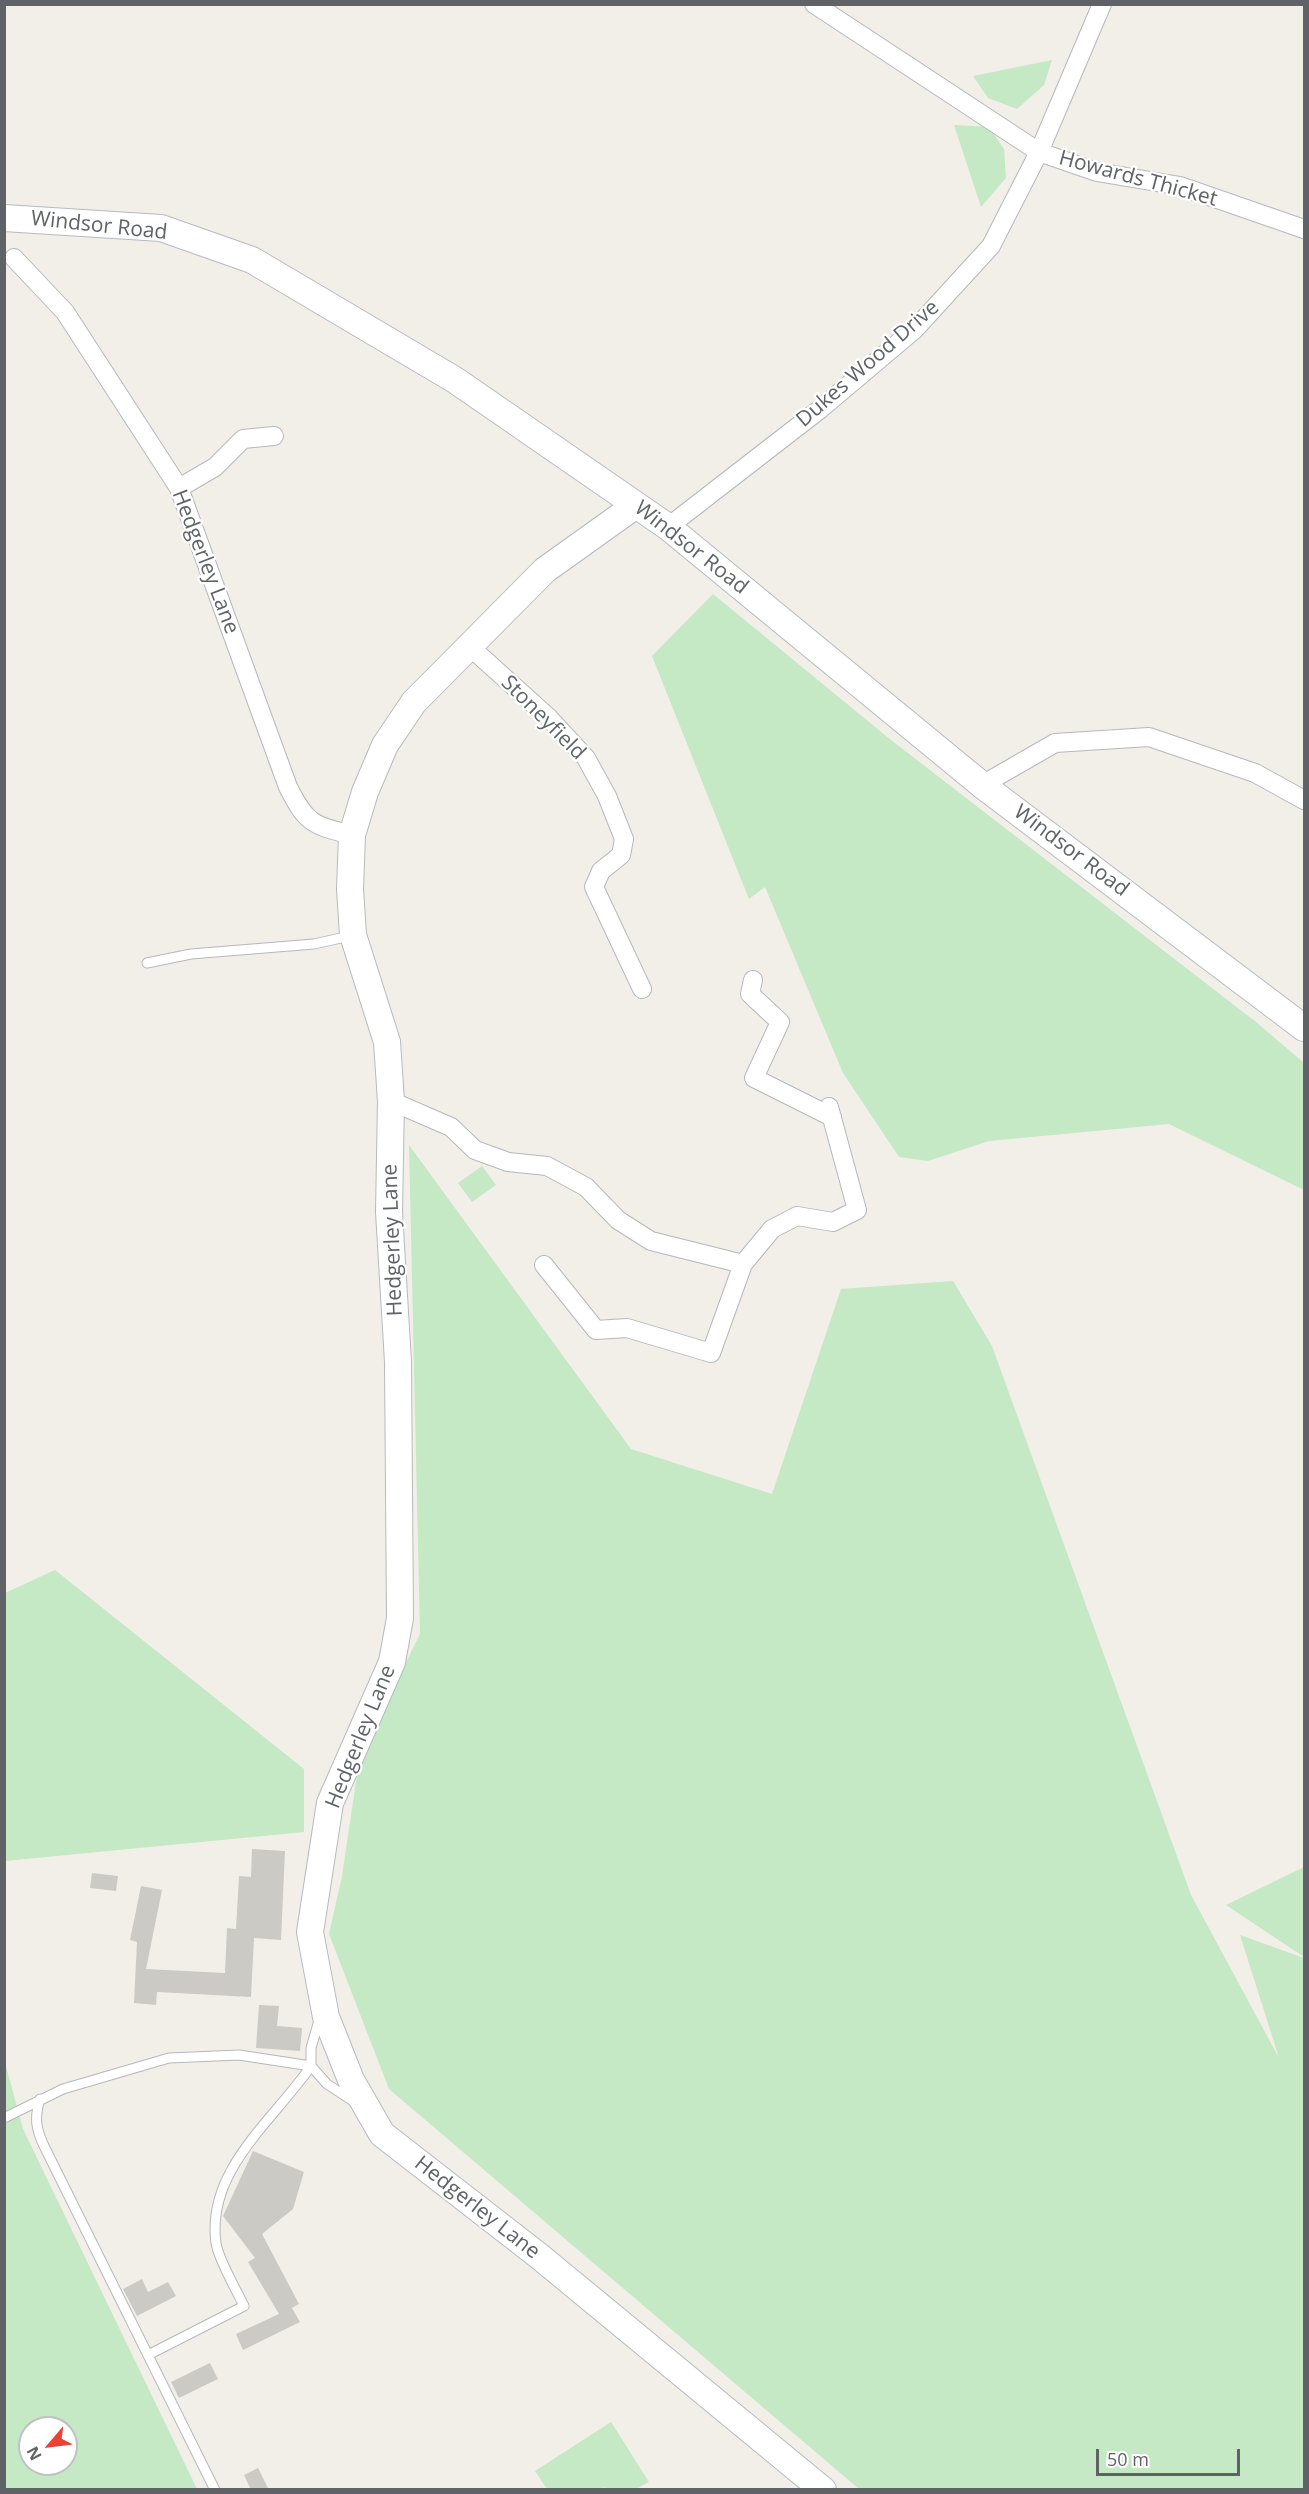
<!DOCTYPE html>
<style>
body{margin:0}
#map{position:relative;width:1309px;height:2494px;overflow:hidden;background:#f1efe8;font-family:"Open Sans",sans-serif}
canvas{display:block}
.frame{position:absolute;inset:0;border:6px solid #5f6368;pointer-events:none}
.north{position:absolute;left:18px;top:2416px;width:60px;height:60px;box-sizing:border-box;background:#fff;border:2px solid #bfc1c3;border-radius:50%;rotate:242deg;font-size:16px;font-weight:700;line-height:24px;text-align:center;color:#5f6368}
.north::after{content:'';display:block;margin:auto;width:21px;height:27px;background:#ea4335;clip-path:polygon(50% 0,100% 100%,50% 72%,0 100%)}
.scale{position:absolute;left:1096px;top:2449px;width:144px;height:27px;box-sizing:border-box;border:3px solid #5f6368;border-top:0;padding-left:8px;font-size:18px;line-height:21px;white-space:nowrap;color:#5f6368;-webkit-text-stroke:4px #fff;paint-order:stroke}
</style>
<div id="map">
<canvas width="1309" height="2494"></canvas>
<div class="frame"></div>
<div class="north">N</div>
<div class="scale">50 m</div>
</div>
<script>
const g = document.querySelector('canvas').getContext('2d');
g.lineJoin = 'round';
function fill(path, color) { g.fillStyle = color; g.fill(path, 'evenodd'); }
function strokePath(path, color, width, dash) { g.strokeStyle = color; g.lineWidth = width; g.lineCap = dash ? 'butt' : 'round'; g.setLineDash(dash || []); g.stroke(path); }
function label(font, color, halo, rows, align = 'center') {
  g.font = font + ' "Open Sans",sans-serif'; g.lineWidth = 4.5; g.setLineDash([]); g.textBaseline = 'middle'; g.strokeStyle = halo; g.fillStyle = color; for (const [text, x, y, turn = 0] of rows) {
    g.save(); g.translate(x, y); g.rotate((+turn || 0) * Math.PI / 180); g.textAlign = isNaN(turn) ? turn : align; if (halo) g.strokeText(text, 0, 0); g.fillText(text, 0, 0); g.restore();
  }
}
const green = new Path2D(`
 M 1052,60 L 1044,85 L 1017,109 L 988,98 L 973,76 Z
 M 954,125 L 989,127 L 1004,149 L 1006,178 L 981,207 Z
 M 713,594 L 891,740 L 1256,1022 L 1304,1063 L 1304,1190 L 1169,1124 L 989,1141 L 928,1161 L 899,1157 L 843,1073 L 765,887 L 749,899 L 652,656 Z
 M 409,1145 L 631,1449 L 772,1494 L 841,1289 L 953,1281 L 992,1346 L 1191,1895 L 1279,2058 L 1240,1935 L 1304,1958 L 1304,2489 L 859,2489 L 389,2089 L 329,1934 L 342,1876 L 360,1755 L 420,1634 Z
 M 482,1166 L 496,1185 L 472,1202 L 458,1183 Z
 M 55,1570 L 304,1769 L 304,1832 L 5,1861 L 5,1593 Z
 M 1304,1867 L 1304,1957 L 1226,1905 Z
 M 4,2059 L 23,2129 L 197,2489 L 5,2489 ZM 30,2428 L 66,2428 L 66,2464 L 30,2464 Z
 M 611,2422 L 649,2482 L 636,2489 L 606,2489 L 604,2487 L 600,2490 L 547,2489 L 535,2471 Z`);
const building = new Path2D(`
 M 252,1849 L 285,1851 L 281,1940 L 254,1938 L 251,1997 L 157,1992 L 156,2005 L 134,2003 L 137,1942 L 130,1940 L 141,1886 L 162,1890 L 146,1969 L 225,1973 L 227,1928 L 236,1929 L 239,1876 L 251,1877 Z
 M 92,1873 L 118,1876 L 116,1891 L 90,1888 Z
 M 259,2005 L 279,2006 L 277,2026 L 302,2028 L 300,2051 L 256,2048 Z
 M 253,2151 L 304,2172 L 293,2209 L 262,2234 L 299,2304 L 288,2310 L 292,2308 L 300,2322 L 243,2350 L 236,2334 L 279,2314 L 248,2262 L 255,2258 L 223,2216 Z
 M 142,2279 L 148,2292 L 168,2282 L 176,2296 L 137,2316 L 123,2289 Z
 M 210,2363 L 218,2379 L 179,2398 L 171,2382 Z
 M 258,2468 L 269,2490 L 251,2490 L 244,2475 Z`);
const lane = new Path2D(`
 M 147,963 L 191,954 L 314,944 L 350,936
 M 320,2017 L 311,2048 L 311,2066 L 327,2084 L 356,2103
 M 40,2099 C 34,2118 36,2130 45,2148 L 215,2490
 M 4,2118 L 63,2089 L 169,2058 L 239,2055 L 311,2066 C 274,2120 206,2170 216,2243 C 218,2259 237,2291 244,2306 L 148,2355`);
const street = new Path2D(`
 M 814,4 L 1039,152 L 1097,172 L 1180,186 L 1304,229
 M 14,258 L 65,312 L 179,488 L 288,787 C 307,824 312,825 352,835
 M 179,488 L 215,467 L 243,439 L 274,436
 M 668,527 L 819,410 L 915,329 L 991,246 L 1039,152 L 1102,4
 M 468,645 L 549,718 L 586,758 L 607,796 L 624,839 L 621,855 L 601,871 L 594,887 L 642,989
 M 982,785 L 1055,743 L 1149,737 L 1255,773 L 1304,800
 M 753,980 L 750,994 L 780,1022 L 754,1078 L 832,1117
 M 391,1101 L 451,1127 L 475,1150 L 508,1162 L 547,1166 L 586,1187 L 618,1220 L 651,1241 L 743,1264
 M 544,1265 L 596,1330 L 627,1328 L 711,1353 L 743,1264 L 772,1229 L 797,1216 L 833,1222 L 857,1210 L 829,1107`);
const secondary = new Path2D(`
 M 4,218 L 161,228 L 252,260 L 455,380 L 668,527 L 982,785 L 1304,1028
 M 636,505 L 545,570 L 414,702 L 385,745 L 365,792 L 352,835 L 350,889 L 353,935 L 387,1042 L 391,1101 L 389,1212 L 398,1362 L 400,1618 L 392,1662 L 330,1803 L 310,1932 L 326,2017 L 351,2080 L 382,2134 L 539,2256 L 823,2490`);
const streetNames = [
 ["Howards Thicket",1138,179,15],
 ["Windsor Road",99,226,6],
 ["Dukes Wood Drive",868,364,-41],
 ["Windsor Road",691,548,38],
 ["Hedgerley Lane",205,562,69],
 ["Stoneyfield",543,718,45],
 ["Windsor Road",1071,851,37],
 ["Hedgerley Lane",393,1240,-92],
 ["Hedgerley Lane",361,1737,-68],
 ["Hedgerley Lane",477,2208,38]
];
fill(green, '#c5e8c5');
fill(building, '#cccac5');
strokePath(lane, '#b5b8bc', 11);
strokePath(street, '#b5b8bc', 20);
strokePath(secondary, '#b6babf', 28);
strokePath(lane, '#fff', 9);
strokePath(street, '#fff', 18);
strokePath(secondary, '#fff', 26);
label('21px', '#5f6368', '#fff', streetNames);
</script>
